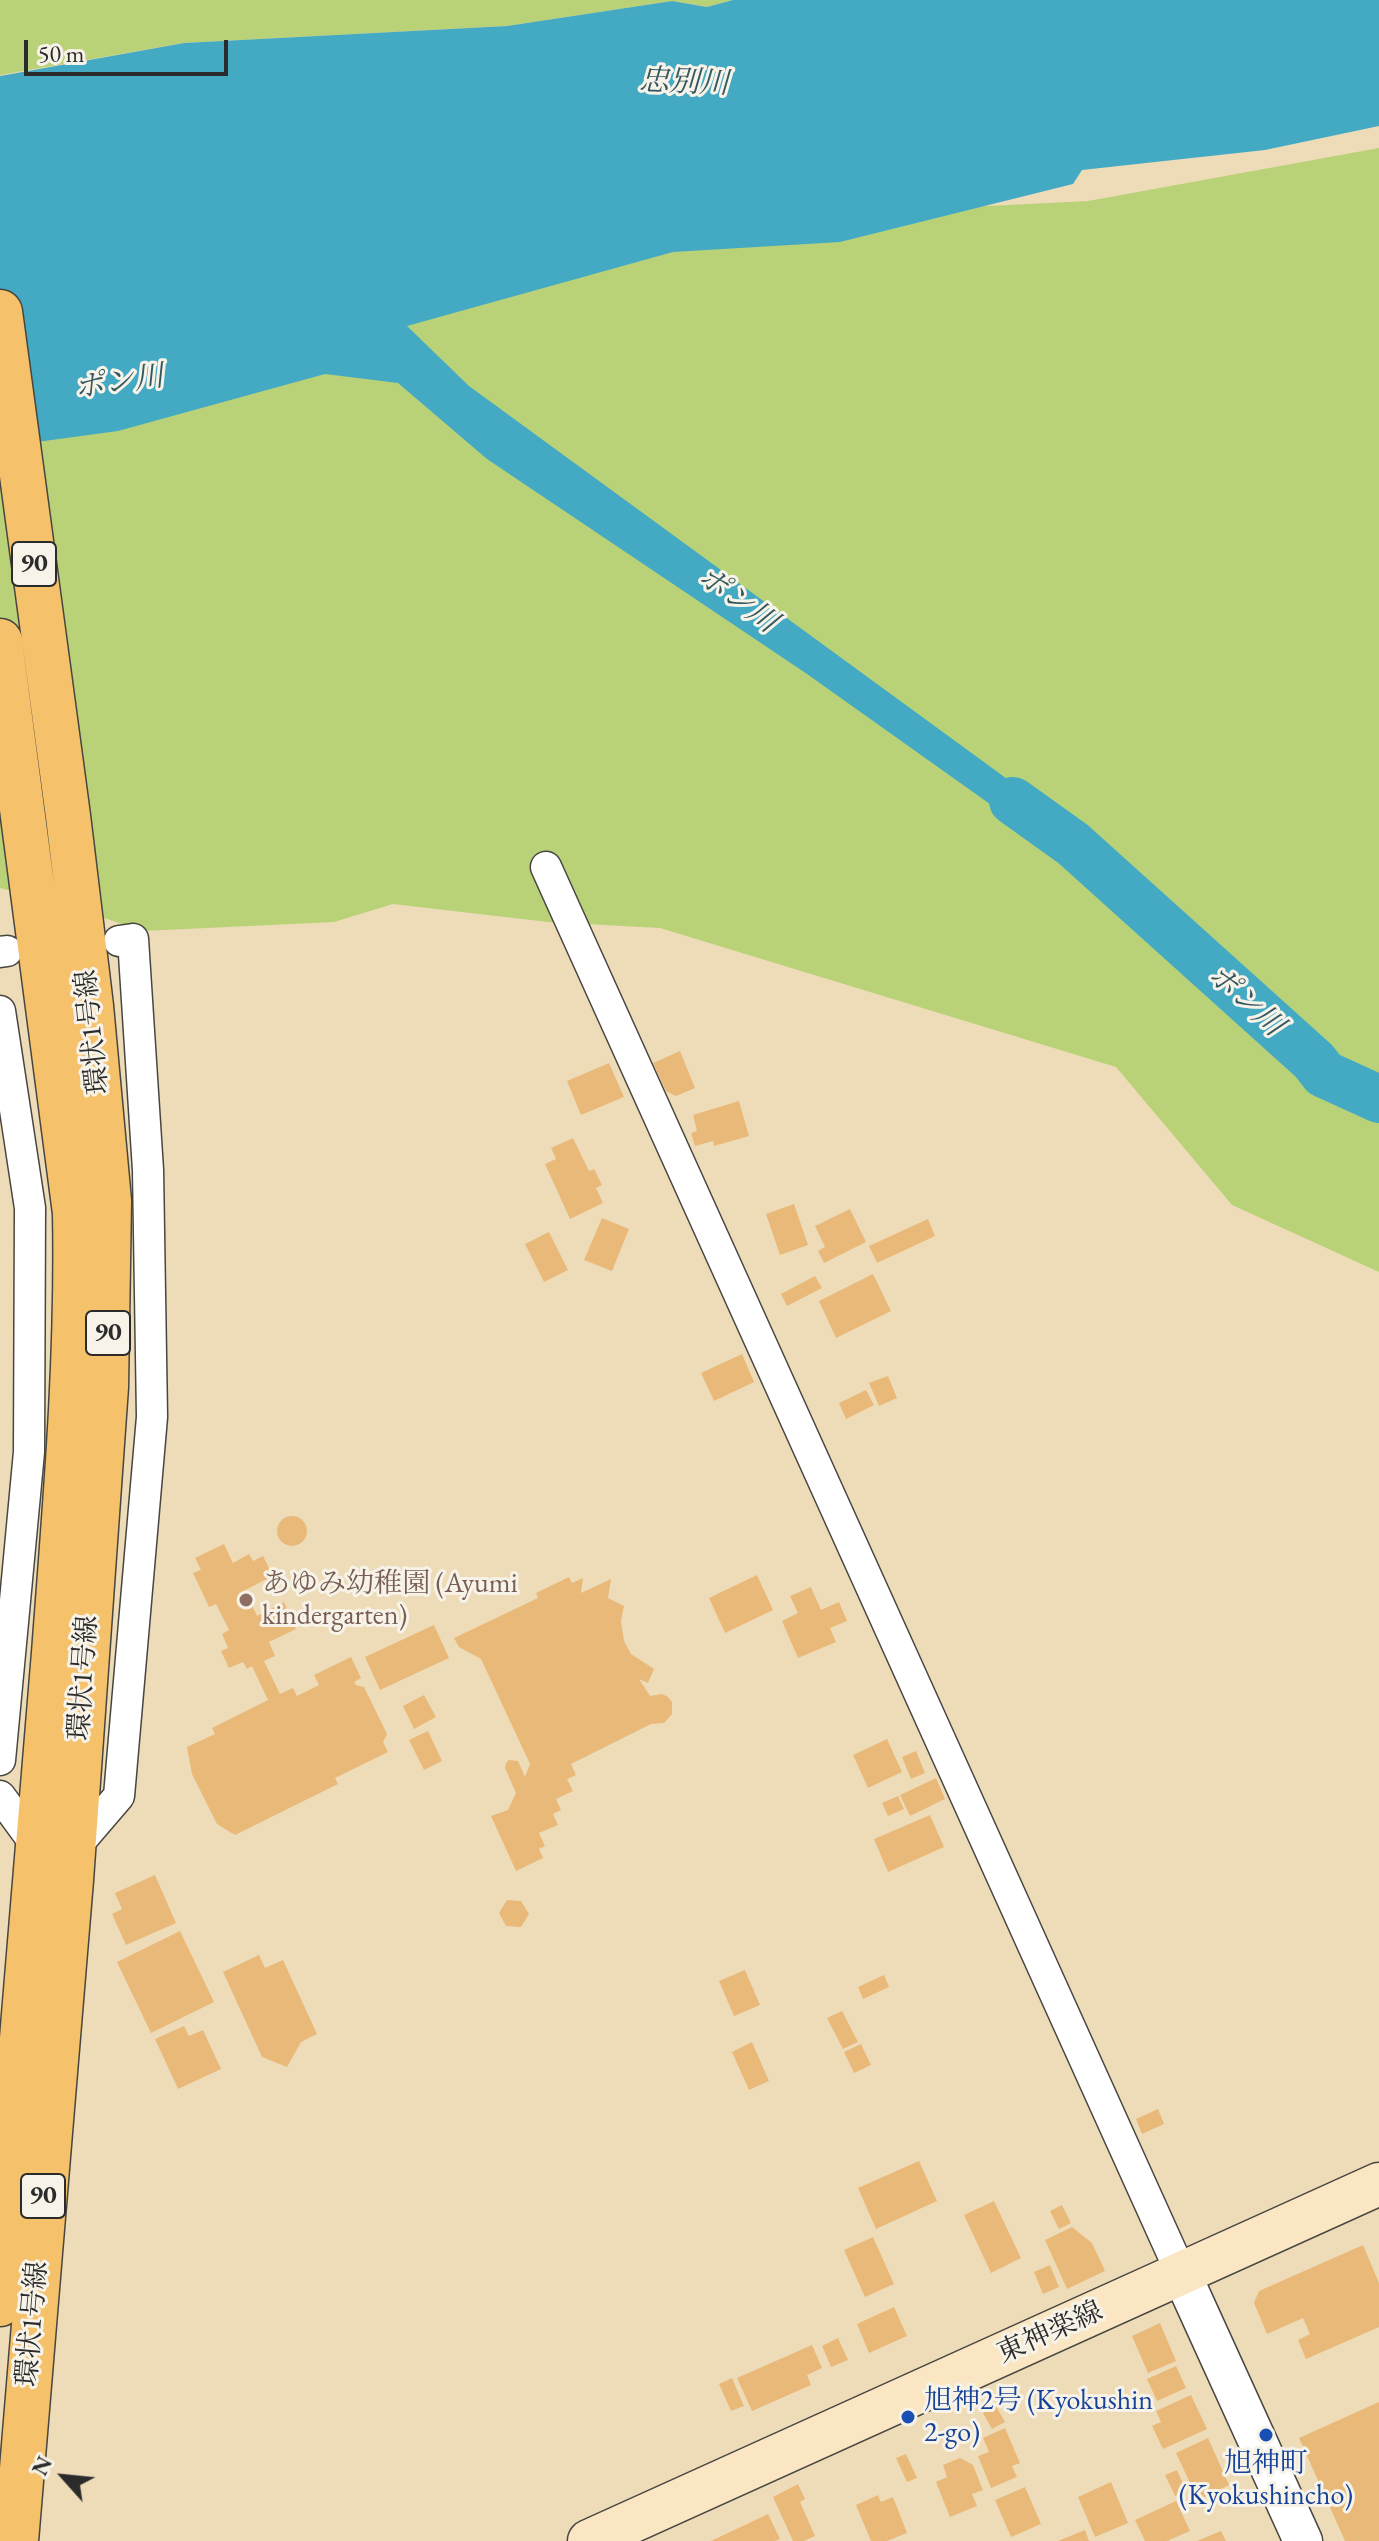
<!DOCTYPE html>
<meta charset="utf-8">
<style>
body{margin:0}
#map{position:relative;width:1379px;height:2541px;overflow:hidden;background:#eedcb9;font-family:"EB Garamond",serif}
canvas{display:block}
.north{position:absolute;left:24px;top:2437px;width:80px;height:80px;-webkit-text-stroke:6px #f7f3e8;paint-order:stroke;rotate:297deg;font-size:22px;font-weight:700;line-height:32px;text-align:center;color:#2b2b2b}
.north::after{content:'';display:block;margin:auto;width:28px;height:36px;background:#2b2b2b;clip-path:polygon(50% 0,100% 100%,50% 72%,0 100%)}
.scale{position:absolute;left:24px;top:40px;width:204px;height:36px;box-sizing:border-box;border:4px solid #2b2b2b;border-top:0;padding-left:10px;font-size:24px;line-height:28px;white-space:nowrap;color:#2b2b2b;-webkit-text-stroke:6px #f7f3e8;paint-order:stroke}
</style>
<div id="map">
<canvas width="1379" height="2541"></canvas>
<div class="north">N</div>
<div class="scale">50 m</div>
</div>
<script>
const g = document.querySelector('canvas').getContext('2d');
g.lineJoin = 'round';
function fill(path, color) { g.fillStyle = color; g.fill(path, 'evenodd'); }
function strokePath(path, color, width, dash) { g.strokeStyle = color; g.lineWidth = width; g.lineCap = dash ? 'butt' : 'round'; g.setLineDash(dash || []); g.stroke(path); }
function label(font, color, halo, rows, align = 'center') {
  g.font = font + ' "EB Garamond","Noto Serif JP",serif'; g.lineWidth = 6; g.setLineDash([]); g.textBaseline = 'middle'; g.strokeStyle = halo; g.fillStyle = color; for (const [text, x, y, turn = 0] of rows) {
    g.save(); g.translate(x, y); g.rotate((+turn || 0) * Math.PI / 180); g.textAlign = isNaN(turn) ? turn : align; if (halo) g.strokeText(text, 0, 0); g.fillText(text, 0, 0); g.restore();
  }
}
const green = new Path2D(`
 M 0,0 L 733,0 L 707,7 L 672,1 L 507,26 L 184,43 L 0,75 Z
 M 1379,148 L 1379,1272 L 1232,1205 L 1116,1067 L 660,928 L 548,922 L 393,904 L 334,922 L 143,931 L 53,901 L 0,888 L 0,208 L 586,226 L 1088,201 Z`);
const water = new Path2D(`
 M 733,0 L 1379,0 L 1379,126 L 1265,150 L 1082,170 L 1073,184 L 840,242 L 673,252 L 407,326 L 469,386 L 1077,830 L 1056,851 L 807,674 L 487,459 L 398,383 L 325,374 L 118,431 L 0,447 L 0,76 L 184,43 L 507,26 L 672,1 L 707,7 Z`);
const river = new Path2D(`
 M 1013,801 L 1073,844 L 1314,1061 L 1324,1074 L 1379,1099`);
const building = new Path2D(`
 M 680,1051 L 695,1088 L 676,1096 L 666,1091 L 653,1063 Z
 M 609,1063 L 624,1097 L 581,1115 L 567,1081 Z
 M 739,1101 L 749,1136 L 714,1146 L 713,1141 L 695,1146 L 691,1133 L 697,1131 L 693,1115 Z
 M 573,1138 L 589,1171 L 594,1169 L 602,1185 L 596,1188 L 603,1203 L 570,1219 L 545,1164 L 556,1159 L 551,1148 Z
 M 794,1204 L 808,1245 L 780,1255 L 766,1214 Z
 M 850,1209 L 866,1242 L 824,1263 L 818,1251 L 825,1247 L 815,1226 Z
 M 602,1218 L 629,1229 L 612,1271 L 584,1260 Z
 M 928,1219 L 935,1236 L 877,1263 L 869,1246 Z
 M 549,1232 L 568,1270 L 544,1282 L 525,1244 Z
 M 873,1274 L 891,1311 L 836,1338 L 819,1301 Z
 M 815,1276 L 822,1288 L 787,1306 L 781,1294 Z
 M 742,1354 L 754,1382 L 714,1401 L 701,1373 Z
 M 888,1376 L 897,1398 L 879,1406 L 869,1383 Z
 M 866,1390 L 874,1405 L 846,1419 L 839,1403 Z
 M277 1531a15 15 0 1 1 30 0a15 15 0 1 1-30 0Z
 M 224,1544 L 233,1563 L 249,1554 L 253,1561 L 263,1556 L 273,1576 L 245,1590 L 257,1616 L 284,1602 L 296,1629 L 269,1642 L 275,1656 L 264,1661 L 280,1694 L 293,1688 L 297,1696 L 319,1685 L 314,1675 L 351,1657 L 361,1678 L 354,1682 L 356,1685 L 364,1687 L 387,1734 L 383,1742 L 388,1752 L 335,1778 L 338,1784 L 235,1835 L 217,1824 L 192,1774 L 187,1747 L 215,1734 L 212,1728 L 268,1700 L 252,1666 L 247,1669 L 243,1662 L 229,1668 L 221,1651 L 228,1648 L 222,1634 L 229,1630 L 216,1604 L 209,1607 L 193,1573 L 201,1570 L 195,1558 Z
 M 757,1575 L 773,1610 L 725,1633 L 709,1598 Z
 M 569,1577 L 572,1583 L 583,1578 L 581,1593 L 611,1579 L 608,1598 L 624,1606 L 621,1621 L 624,1641 L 631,1654 L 654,1669 L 648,1683 L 639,1679 L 650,1696 L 662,1694 L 668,1697 L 672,1702 L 672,1714 L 664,1723 L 651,1724 L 571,1764 L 576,1775 L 567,1779 L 573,1791 L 556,1799 L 561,1810 L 553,1814 L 558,1825 L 539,1833 L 545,1846 L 539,1849 L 543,1858 L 516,1871 L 491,1816 L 508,1810 L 516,1793 L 505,1768 L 506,1763 L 509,1760 L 518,1761 L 525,1777 L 530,1764 L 481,1659 L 459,1647 L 454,1638 L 538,1598 L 536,1593 Z
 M 811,1587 L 821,1610 L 839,1602 L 847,1621 L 830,1628 L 836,1642 L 798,1658 L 782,1621 L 798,1613 L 790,1596 Z
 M 434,1625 L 449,1658 L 380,1690 L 365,1657 Z
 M 424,1695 L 436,1717 L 414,1729 L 403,1706 Z
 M 428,1731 L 442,1761 L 424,1770 L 409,1740 Z
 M 887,1739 L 902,1772 L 868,1788 L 853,1755 Z
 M 916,1751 L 925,1773 L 911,1779 L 902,1757 Z
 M 936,1778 L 945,1799 L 910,1816 L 900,1795 Z
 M 898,1796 L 904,1809 L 888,1816 L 882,1803 Z
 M 930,1815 L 944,1847 L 888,1872 L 874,1839 Z
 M 155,1875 L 176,1923 L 126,1945 L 112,1914 L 122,1909 L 115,1893 Z
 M 507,1900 L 521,1901 L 529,1914 L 521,1927 L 506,1926 L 499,1913 Z
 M 180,1931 L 214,2002 L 151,2033 L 117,1962 Z
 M 259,1955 L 265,1968 L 283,1960 L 317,2034 L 301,2042 L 287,2067 L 262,2057 L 223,1972 Z
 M 745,1970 L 760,2005 L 734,2016 L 719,1981 Z
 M 884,1975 L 889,1987 L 863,1999 L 858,1987 Z
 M 842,2011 L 858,2042 L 843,2049 L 827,2018 Z
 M 184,2026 L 189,2036 L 203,2030 L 221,2069 L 178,2089 L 155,2039 Z
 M 752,2042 L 769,2081 L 749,2090 L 732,2052 Z
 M 861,2044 L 871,2065 L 854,2073 L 844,2052 Z
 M 1158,2109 L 1164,2124 L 1142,2134 L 1136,2119 Z
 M 919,2161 L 937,2201 L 876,2229 L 858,2188 Z
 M 994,2201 L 1021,2258 L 991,2273 L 964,2215 Z
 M 1062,2205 L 1071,2223 L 1059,2229 L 1050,2211 Z
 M 1072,2227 L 1092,2243 L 1105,2271 L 1067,2289 L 1045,2240 Z
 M 873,2237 L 894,2284 L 865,2297 L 844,2250 Z
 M 1363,2245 L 1379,2283 L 1379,2327 L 1306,2359 L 1298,2340 L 1310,2334 L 1303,2318 L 1267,2334 L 1254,2303 L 1259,2291 Z
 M 1050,2265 L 1059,2287 L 1043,2294 L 1034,2272 Z
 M 894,2307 L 907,2336 L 869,2353 L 857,2324 Z
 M 1160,2323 L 1176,2361 L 1148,2373 L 1132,2336 Z
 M 838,2338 L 848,2360 L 831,2367 L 822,2346 Z
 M 812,2345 L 822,2368 L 807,2375 L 811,2385 L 752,2411 L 737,2378 Z
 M 1176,2366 L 1186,2388 L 1157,2401 L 1147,2379 Z
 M 732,2378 L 744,2406 L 731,2411 L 719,2384 Z
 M 1191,2395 L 1207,2429 L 1163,2449 L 1152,2426 L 1161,2422 L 1156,2411 Z
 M 1379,2402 L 1379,2541 L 1345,2541 L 1299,2438 Z
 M 996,2406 L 1005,2422 L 992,2429 L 983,2413 Z
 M 1005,2428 L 1020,2463 L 1012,2466 L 1017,2477 L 991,2488 L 978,2456 L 989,2452 L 983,2438 Z
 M 1208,2438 L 1229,2485 L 1198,2500 L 1176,2453 Z
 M 906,2454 L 917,2478 L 907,2482 L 896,2458 Z
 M 960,2458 L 973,2465 L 983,2490 L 972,2494 L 977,2506 L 950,2517 L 936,2482 L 947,2477 L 943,2465 Z
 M 1177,2470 L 1186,2491 L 1175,2496 L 1165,2475 Z
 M 1111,2482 L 1128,2523 L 1095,2537 L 1078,2497 Z
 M 798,2484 L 805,2499 L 800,2502 L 815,2536 L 804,2541 L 793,2541 L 773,2497 Z
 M 1025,2487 L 1041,2524 L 1011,2537 L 995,2500 Z
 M 878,2495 L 881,2502 L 893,2497 L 907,2533 L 887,2541 L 871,2541 L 856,2505 Z
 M 1176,2501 L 1190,2531 L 1167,2541 L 1145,2541 L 1135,2520 Z
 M 768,2514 L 780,2539 L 775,2541 L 711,2541 Z
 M 1085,2530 L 1089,2541 L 1058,2541 Z
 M 1221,2531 L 1226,2541 L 1197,2541 Z`);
const minor = new Path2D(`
 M 546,867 L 1181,2273
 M 0,952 L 7,951
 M 0,1011 L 30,1208 L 29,1452 L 0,1760
 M 0,1796 L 39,1849 L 71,1852 L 119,1796 L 152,1417 L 148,1170 L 133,939 L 119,941`);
const tertiary = new Path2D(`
 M 1181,2273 L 1303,2541`);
const secondary = new Path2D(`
 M 589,2541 L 1379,2184`);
const primary = new Path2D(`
 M 0,312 L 68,816 L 91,1006 L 109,1201 L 106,1387 L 71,1880 L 16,2541
 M 0,641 L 75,1213 C 78,1360 65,1506 54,1653 C 37,1870 19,2087 0,2304`);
const markers = [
 [246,1600,8,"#8d6e63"],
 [908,2417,8,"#1a4fb4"],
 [1266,2435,8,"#1a4fb4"]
];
const shields = [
 [34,564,44],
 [108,1333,44],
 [43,2196,44]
];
const shieldNames = [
 ["90",34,564],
 ["90",108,1333],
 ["90",43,2196]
];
const streetNames = [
 ["環状1号線",93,1032,-96],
 ["環状1号線",84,1678,-86],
 ["環状1号線",33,2324,-85],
 ["東神楽線",1050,2333,-24]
];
const educationNames = [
 ["あゆみ幼稚園 (Ayumi",262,1584],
 ["kindergarten)",262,1616]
];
const transitNames = [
 ["旭神2号 (Kyokushin",924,2401],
 ["2-go)",924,2433],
 ["旭神町",1266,2464,"center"],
 ["(Kyokushincho)",1266,2496,"center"]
];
const waterNames = [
 ["忠別川",684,83,2],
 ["ポン川",119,383,-8],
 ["ポン川",737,600,36],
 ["ポン川",1245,1001,42]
];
fill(green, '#b9d278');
fill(water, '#44aac4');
strokePath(river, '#44aac4', 48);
fill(building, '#e9b979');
strokePath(minor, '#484640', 33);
strokePath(tertiary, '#484640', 41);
strokePath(secondary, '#484640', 45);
strokePath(primary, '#484640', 47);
strokePath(minor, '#fff', 30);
strokePath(tertiary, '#fff', 38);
strokePath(secondary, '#fbe6c4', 42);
strokePath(primary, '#f6c16b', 44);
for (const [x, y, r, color] of markers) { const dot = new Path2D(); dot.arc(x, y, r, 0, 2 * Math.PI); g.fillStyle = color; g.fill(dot); strokePath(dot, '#f7f3e8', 3); }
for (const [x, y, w] of shields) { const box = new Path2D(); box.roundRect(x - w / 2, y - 22, w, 44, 6); g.fillStyle = '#f7f3e8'; g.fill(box); strokePath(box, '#2b2b2b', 2); }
label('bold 26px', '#2b2b2b', null, shieldNames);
label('28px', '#2b2b2b', '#f7f3e8', streetNames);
label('28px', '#785e54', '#f7f3e8', educationNames, 'left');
label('28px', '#164399', '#f7f3e8', transitNames, 'left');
label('italic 30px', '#345761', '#f7f3e8', waterNames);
</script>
